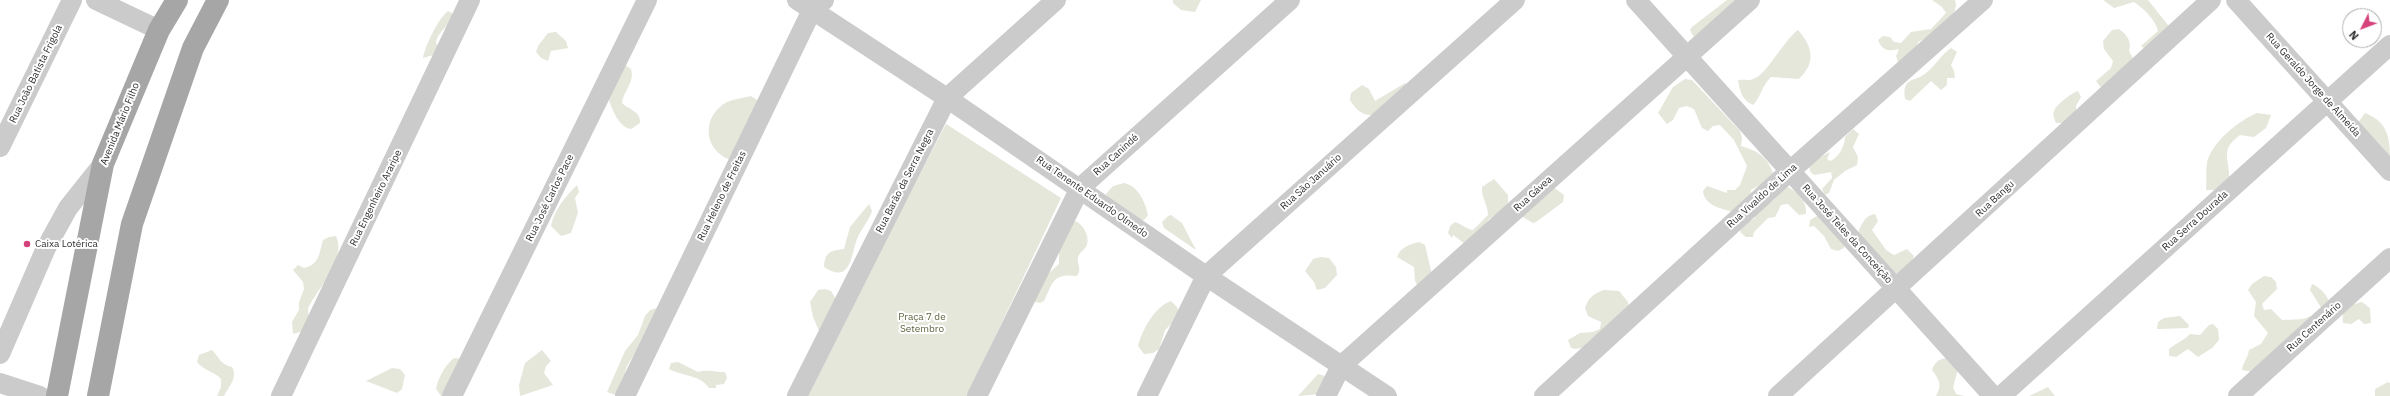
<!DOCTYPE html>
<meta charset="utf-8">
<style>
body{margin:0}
#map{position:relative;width:2390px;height:396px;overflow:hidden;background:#fff;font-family:"IBM Plex Sans",sans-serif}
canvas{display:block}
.north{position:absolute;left:2342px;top:8px;width:40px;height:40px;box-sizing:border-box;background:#fff;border:1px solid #ababab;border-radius:50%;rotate:228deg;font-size:11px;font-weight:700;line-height:16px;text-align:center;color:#2e2e2e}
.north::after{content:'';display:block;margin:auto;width:14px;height:18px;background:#d5417a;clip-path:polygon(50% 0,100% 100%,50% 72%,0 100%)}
</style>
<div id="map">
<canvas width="2390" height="396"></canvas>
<div class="north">N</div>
</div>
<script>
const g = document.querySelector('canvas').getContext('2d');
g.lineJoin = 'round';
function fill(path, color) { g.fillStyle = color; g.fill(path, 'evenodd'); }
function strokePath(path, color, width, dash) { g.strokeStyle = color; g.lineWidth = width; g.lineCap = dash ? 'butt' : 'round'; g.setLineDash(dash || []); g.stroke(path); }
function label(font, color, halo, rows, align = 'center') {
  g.font = font + ' "IBM Plex Sans",sans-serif'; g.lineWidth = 4; g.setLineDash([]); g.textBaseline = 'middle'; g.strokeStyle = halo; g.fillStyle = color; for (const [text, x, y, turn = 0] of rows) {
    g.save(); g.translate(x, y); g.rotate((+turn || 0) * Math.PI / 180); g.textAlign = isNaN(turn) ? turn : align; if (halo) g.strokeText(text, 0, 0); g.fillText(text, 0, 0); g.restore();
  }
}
const green = new Path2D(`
 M 1173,0 L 1201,0 L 1195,12 L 1181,10 L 1173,3 Z
 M 1727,0 L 1738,0 L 1696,37 L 1693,36 L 1690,30 L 1692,27 Z
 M 1932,0 L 1955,0 C 1960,11 1943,30 1933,36 C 1928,39 1923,39 1918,42 L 1917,49 L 1898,62 L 1896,56 L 1899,49 C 1888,52 1882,50 1878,40 L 1883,36 L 1890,37 L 1894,42 L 1901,43 L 1911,32 L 1931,29 L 1946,13 L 1942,7 Z
 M 2103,0 L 2148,0 L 2172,30 L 2147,50 L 2141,46 L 2158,31 C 2155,19 2144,9 2134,2 L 2114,8 Z
 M 448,11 L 454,14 C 451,26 438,30 436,43 L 440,48 L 437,54 L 423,58 C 425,46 438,19 448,11 Z
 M 2119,29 C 2127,35 2132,41 2129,51 L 2135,62 L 2102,89 L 2096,81 L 2111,68 L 2113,61 L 2104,49 L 2103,41 L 2112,30 Z
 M 1798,30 C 1812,46 1817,62 1799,79 L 1771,77 C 1762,85 1761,97 1753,105 C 1742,100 1740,92 1738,80 C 1744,79 1748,81 1753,79 C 1766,76 1783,41 1798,30 Z
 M 556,32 L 566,41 L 568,48 L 551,51 L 548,61 L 541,58 L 536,52 L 538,46 L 548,33 Z
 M 1951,48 L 1957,52 L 1951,65 L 1954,71 L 1955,78 L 1947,78 L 1947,85 L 1941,90 L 1931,81 L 1910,101 L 1905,99 C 1902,76 1914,83 1926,73 C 1936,65 1940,56 1951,48 Z
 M 625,65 L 631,69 C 635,82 624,90 622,103 C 629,110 641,111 640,123 L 631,129 C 618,127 611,107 608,96 Z
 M 1685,79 L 1692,80 L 1740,131 L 1742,138 L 1741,146 C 1756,150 1768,157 1773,173 L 1764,183 L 1751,190 L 1750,197 L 1734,212 C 1721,209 1704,205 1703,191 L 1707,186 L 1727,193 L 1727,190 L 1735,190 L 1740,185 L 1747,166 L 1734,140 L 1720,125 L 1713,126 L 1708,131 L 1702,128 L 1694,109 L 1687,106 L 1679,108 L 1673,120 L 1667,124 L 1658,113 L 1673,87 Z
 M 1405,83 L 1409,89 C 1391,105 1369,132 1350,100 L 1351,93 L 1362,85 L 1369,89 L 1375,101 Z
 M 2078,91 L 2081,97 L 2076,106 L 2076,114 L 2064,123 L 2056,123 C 2055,120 2052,115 2054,111 C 2056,105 2071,93 2078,91 Z
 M 751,96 L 757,100 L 760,106 L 731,160 C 703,151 701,116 727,102 C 734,99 743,98 751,96 Z
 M 2257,113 L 2271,115 L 2266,128 L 2254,137 L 2240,135 C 2218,151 2231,159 2229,182 L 2218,190 L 2206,190 C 2207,181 2205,168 2208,159 C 2215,140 2238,121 2257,113 Z
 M 2365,113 C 2390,123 2390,140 2390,164 L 2357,124 Z
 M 946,124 L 1061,198 L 967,396 L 804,396 Z
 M 1853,129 L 1859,134 L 1853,147 L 1858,157 L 1857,165 L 1845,171 L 1834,180 L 1829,193 L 1825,195 L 1822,189 L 1832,178 L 1831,172 L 1815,175 L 1811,173 L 1809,167 L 1813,161 L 1830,152 L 1827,159 L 1830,161 C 1839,158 1845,145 1845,137 Z
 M 1494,179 L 1508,195 L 1508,202 L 1505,208 L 1488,220 L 1478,239 L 1465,244 L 1453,235 L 1452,238 L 1448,233 L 1450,226 L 1455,222 C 1462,224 1466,229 1473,230 L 1488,215 C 1488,205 1481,197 1482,187 Z
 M 1124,183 C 1138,186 1145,201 1148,215 L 1144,220 L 1135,219 L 1107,197 L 1106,194 L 1113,186 Z
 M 577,185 L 579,192 L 575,198 L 578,213 L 571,233 L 561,236 L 551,226 C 554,210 565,197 577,185 Z
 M 1786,186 C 1798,192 1807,201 1806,214 L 1799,215 L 1788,204 L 1781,205 L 1775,217 L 1768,218 L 1754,232 L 1753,237 L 1746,237 L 1740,232 L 1743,225 L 1755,218 L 1754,211 L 1765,202 L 1773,201 Z
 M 1553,187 L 1564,195 L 1563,202 L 1536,222 L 1533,223 L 1521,216 Z
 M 869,204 L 872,211 C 869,221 861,229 857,239 C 851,255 851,285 824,267 C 825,252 830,251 844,249 L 850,227 Z
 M 1875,214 L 1878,221 L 1872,230 L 1886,250 L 1894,255 L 1907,249 L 1914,256 L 1911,263 L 1897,274 L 1889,272 L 1858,233 C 1861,225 1865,215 1875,214 Z
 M 1171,215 L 1182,223 L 1196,250 L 1164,228 L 1162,222 L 1168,216 Z
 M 1817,216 L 1823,218 L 1847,242 L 1844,248 L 1838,251 L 1831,249 L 1824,236 L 1814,226 L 1809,227 L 1810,220 Z
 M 1075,221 C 1083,224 1090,236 1087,245 C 1085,250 1079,252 1078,258 C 1077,265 1082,269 1077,276 C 1052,273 1053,283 1044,301 L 1040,303 L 1032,301 L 1041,280 L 1059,264 L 1059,243 Z
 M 336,236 C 347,259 318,288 308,308 L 309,322 L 300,332 L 293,334 L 292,322 L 299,310 L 299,302 L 304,289 L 303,282 L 293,270 L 298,265 L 304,268 C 319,265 319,254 323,240 L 329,237 Z
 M 1419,242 L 1425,245 L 1432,275 L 1418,287 L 1415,281 L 1414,267 L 1397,257 C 1401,247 1408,245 1419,242 Z
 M 1321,257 L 1329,258 L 1336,267 L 1337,275 L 1325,288 L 1317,290 L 1314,282 L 1305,271 L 1313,259 Z
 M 2264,276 L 2271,277 L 2276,282 L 2277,289 L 2262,304 L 2264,310 L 2271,309 L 2282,320 C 2301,319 2306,321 2322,309 L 2310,290 L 2312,284 C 2321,288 2326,294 2330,303 L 2254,372 L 2242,370 C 2243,362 2248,358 2249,350 L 2261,344 L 2268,333 L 2254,316 L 2256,302 L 2248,290 L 2252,284 Z
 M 825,289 L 831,291 L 839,304 L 819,331 L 813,317 L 810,302 L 818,290 Z
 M 1604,290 L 1619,291 L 1628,302 L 1629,308 C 1617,321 1590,354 1571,348 L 1568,340 L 1580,333 L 1593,332 L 1600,329 L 1601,322 L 1588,316 L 1585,308 C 1588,298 1594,293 1604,290 Z
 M 1171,301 L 1177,307 L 1179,313 L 1176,319 L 1165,330 L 1159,349 L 1153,353 L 1144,354 L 1138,346 C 1142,330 1155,306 1171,301 Z
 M 2362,302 L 2370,308 L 2371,323 L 2364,324 L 2359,319 L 2351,324 L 2343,323 C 2341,308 2349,305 2362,302 Z
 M 657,308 L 635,353 L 627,366 L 625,372 L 626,388 L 618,396 L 607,392 L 625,351 L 638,335 L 645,316 L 650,310 Z
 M 2180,316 L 2189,325 L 2188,328 L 2157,329 L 2158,322 L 2164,318 Z
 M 2213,324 L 2218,329 L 2219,340 L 2212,348 L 2198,357 L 2188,349 L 2176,357 L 2169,356 L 2169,349 C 2176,343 2183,341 2190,334 L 2200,335 L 2209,325 Z
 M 212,350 C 219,357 221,365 232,367 C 238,378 229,386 224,396 L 217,396 L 221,387 L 221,379 C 214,371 204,371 197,362 L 199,355 Z
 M 542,350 L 551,361 L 546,366 L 544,373 L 553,385 L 520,396 L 519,385 L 525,363 Z
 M 454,358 L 462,359 L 448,396 L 441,396 L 436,389 C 438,378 445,365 454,358 Z
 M 1947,358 L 1959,366 L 1953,387 L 1956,394 L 1965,396 L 1936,396 C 1942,384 1940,381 1932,370 C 1935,362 1938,359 1947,358 Z
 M 678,362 L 698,372 C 706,369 716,372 725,372 L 727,378 L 724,384 L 716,385 L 716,388 L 709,388 C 701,375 682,376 669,369 L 671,363 Z
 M 392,368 L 400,369 L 405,375 L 402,389 L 397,393 L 366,381 Z
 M 1318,374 L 1325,376 L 1328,382 L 1322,394 L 1298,396 Z
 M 2388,382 L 2390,383 L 2390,396 L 2375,396 L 2375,389 Z
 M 2048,387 L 2055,396 L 2029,396 Z`);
const minor = new Path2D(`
 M 96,0 L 159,30
 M 797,0 L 947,98 L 1206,276 L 1387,396
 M 1636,0 L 1993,396
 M 2236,0 L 2390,171
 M 0,147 L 72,0
 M 0,354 L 46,248 L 68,208 L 103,164
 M 0,383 L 40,396
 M 281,396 L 470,0
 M 452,396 L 647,0
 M 625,396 L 812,10 L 824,0
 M 797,396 L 947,98 L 1056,0
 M 977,396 L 1080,188 L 1290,0
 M 1147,396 L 1206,276 L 1515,0
 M 1326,396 L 1341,366 L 1750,0
 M 1544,396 L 1790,171 L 1983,0
 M 1778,396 L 2211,0
 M 2001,396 L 2390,45
 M 2238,396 L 2390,258`);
const major = new Path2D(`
 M 57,396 L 103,164 L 159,30 L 177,0
 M 98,396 L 132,224 L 193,48 L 218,0`);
const markers = [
 [27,244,4,"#d5417a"]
];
const streetNames = [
 ["Rua João Batista Frigola",36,74,-64],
 ["Rua Geraldo Jorge de Almeida",2313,85,48],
 ["Avenida Mário Filho",120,124,-68],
 ["Rua Canindé",1116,155,-42],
 ["Rua Barão da Serra Negra",905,181,-63],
 ["Rua São Januário",1311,182,-42],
 ["Rua Gávea",1533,194,-42],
 ["Rua Heleno de Freitas",722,196,-64],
 ["Rua Vivaldo de Lima",1762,196,-42],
 ["Rua Tenente Eduardo Olmedo",1092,197,35],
 ["Rua Engenheiro Araripe",376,198,-64],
 ["Rua José Carlos Pace",550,198,-64],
 ["Rua Bangu",1995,199,-43],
 ["Rua Serra Dourada",2195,221,-42],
 ["Rua José Teles da Conceição",1847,234,48],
 ["Rua Centenário",2314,327,-42]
];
const poiNames = [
 ["Caixa Lotérica",35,244]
];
const parkNames = [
 ["Praça 7 de",922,317],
 ["Setembro",922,329]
];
fill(green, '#e5e7db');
strokePath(minor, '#cbcbcb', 20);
strokePath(major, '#a6a6a6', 22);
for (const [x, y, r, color] of markers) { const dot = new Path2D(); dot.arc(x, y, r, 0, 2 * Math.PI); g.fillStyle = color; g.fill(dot); strokePath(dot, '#fff', 1.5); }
label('10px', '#2e2e2e', '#fff', streetNames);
label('10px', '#2e2e2e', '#fff', poiNames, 'left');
label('10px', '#5e6640', '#fff', parkNames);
</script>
